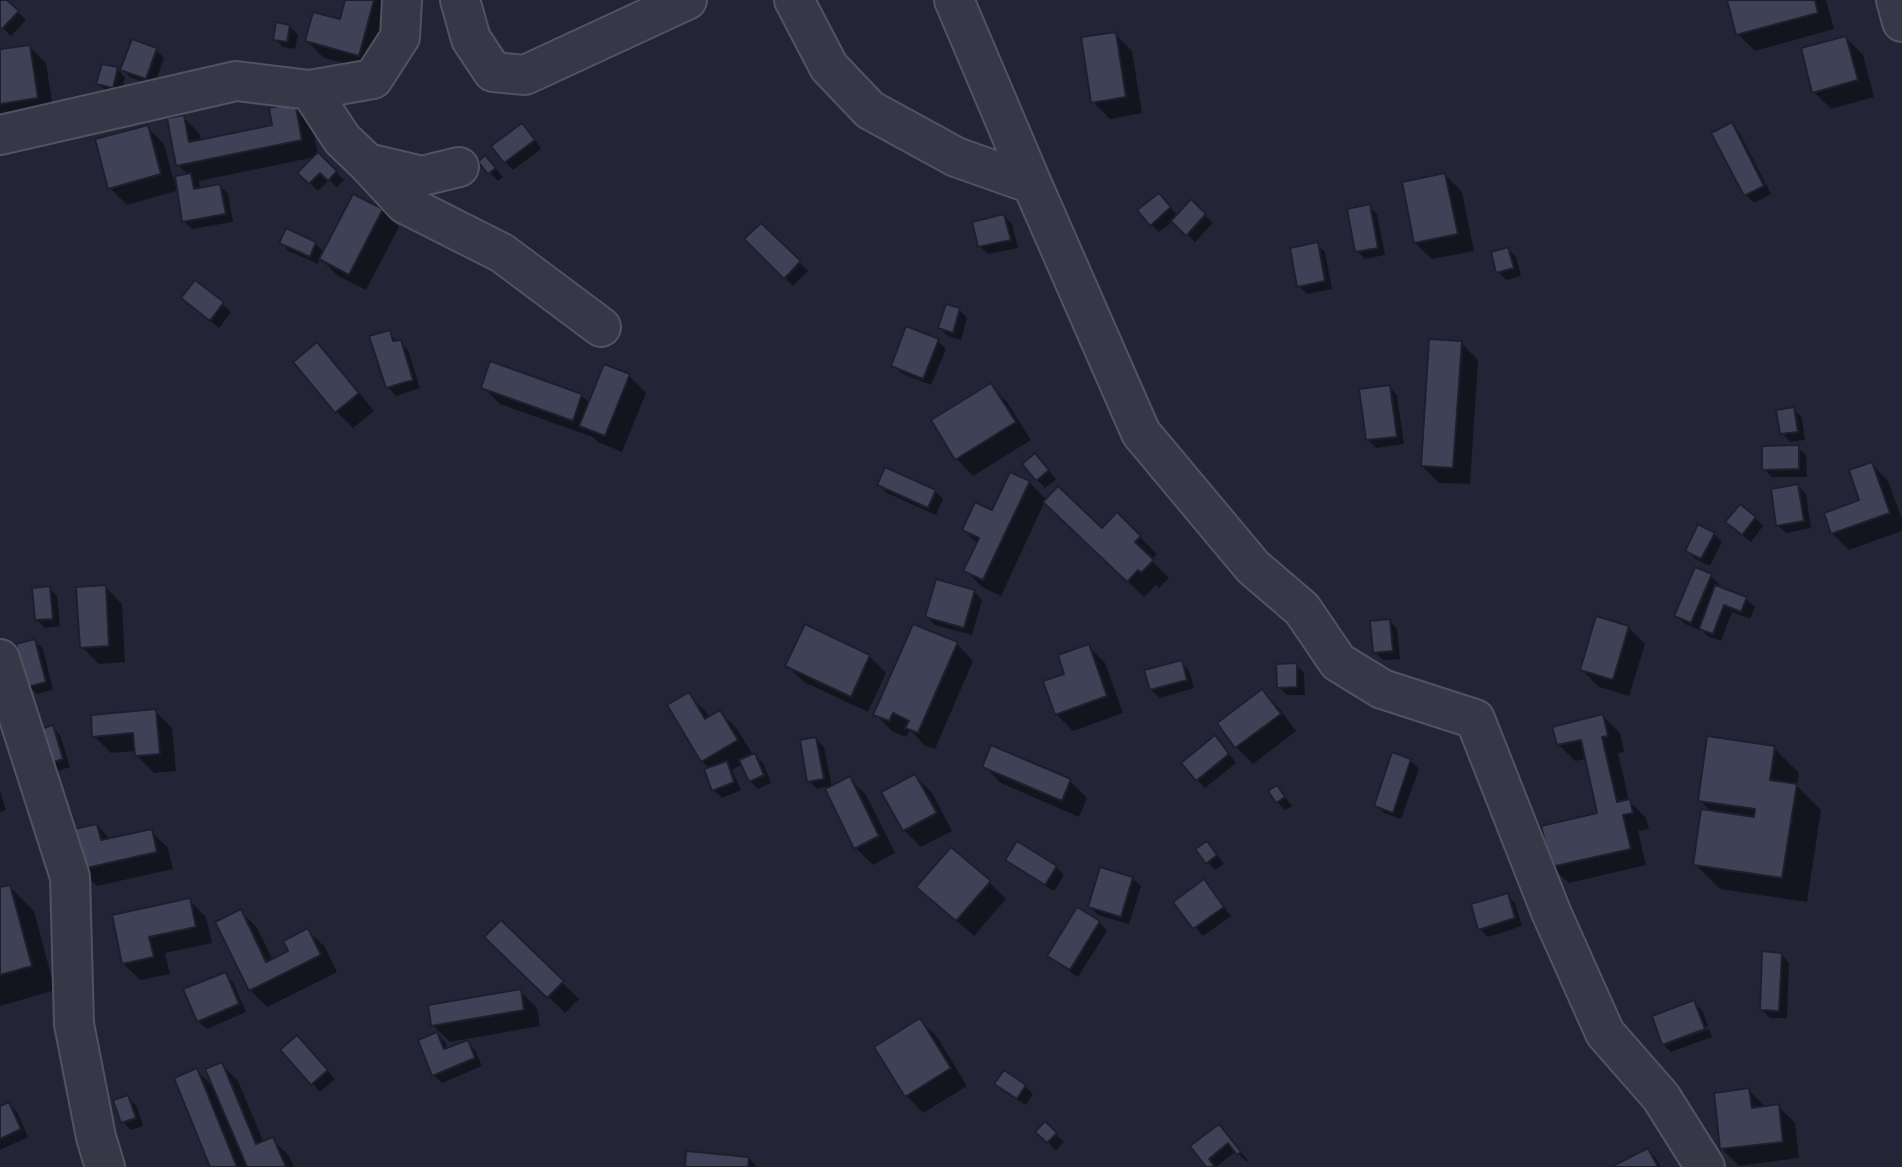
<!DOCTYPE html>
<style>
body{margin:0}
canvas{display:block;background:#232536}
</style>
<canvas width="1902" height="1167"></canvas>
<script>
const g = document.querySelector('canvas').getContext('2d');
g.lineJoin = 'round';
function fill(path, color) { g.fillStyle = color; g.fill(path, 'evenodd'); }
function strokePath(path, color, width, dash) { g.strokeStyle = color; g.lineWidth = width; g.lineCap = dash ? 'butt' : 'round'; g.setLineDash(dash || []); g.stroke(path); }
const shadow = new Path2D(`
 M 2,0 L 5,0 L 26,20 L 11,36 L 0,25 L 0,2 Z
 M 347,0 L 386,0 L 376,71 L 324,58 L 307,41 L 341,21 Z
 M 1729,0 L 1826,0 L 1834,29 L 1755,51 L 1738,34 Z
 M 290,27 L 298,35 L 295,49 L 283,47 L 275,39 Z
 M 1115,34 L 1132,51 L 1142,113 L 1110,119 L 1093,102 Z
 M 1846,38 L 1863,55 L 1874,97 L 1831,109 L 1814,92 Z
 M 30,47 L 46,63 L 54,115 L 0,123 L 0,51 Z
 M 156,50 L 164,58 L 154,86 L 130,77 L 122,69 Z
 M 117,69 L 125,77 L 121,95 L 107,92 L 98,83 Z
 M 294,104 L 311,120 L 318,154 L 344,180 L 337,187 L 329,180 L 318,191 L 300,173 L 315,157 L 199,181 L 200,189 L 220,186 L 228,194 L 233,222 L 192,229 L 184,221 L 179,190 L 127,205 L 110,188 L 147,127 L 164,144 L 173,178 L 188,175 L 178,165 L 183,117 L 200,134 L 201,141 L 275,126 Z
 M 1731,124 L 1739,132 L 1771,194 L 1754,203 L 1746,195 Z
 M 530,133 L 541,149 L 513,170 L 505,162 Z
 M 480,162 L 493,165 L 503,177 L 498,181 Z
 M 1445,175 L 1462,192 L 1474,251 L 1432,259 L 1415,243 Z
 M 1191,202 L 1213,223 L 1195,242 L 1173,221 L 1159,232 L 1151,224 L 1167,203 L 1178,216 Z
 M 1369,206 L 1377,214 L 1385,255 L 1365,259 L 1357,251 Z
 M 382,210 L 399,227 L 366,290 L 338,276 L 320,258 L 318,264 L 289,251 L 281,243 L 315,243 L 325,253 Z
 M 1004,216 L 1012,224 L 1018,248 L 988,254 L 980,246 Z
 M 761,225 L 808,271 L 793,286 L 747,240 Z
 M 1317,244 L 1325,252 L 1332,289 L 1307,294 L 1299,286 Z
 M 1508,249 L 1516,257 L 1521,276 L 1506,280 L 1498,272 Z
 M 196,282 L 231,312 L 219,328 L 192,306 Z
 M 959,310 L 967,318 L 961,340 L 948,336 L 940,328 Z
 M 389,332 L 398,342 L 400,341 L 408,350 L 420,388 L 396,396 L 388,387 Z
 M 938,341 L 946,349 L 931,385 L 901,373 L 893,365 Z
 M 1461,343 L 1478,360 L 1470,484 L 1439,483 L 1422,466 Z
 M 317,345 L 334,361 L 374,411 L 353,428 L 336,411 Z
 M 629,376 L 646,393 L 622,452 L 598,442 L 590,435 L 590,436 L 500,404 L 483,387 L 581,395 L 590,404 Z
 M 990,385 L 1007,402 L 1031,440 L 973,476 L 957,459 Z
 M 1389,387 L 1397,395 L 1404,444 L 1376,448 L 1368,440 Z
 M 1794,409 L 1802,418 L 1805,440 L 1790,442 L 1782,433 Z
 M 1798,447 L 1806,455 L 1807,477 L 1772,477 L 1764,469 Z
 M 1043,464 L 1056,479 L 1045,488 L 1037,480 Z
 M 1872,464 L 1888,481 L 1902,519 L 1902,531 L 1849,550 L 1832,533 L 1861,501 Z
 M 1029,482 L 1047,500 L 1102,530 L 1117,515 L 1157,554 L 1151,560 L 1169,578 L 1159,588 L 1156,585 L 1144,597 L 1045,501 L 1001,596 L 982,587 L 965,570 L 978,544 L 964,530 L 993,512 Z
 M 879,485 L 935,491 L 943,499 L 936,515 L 887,493 Z
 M 1797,485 L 1806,494 L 1811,528 L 1786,533 L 1778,525 Z
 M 1755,518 L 1763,526 L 1751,542 L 1736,530 Z
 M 1714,534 L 1722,542 L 1710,566 L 1695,559 L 1687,551 Z
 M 1711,576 L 1719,584 L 1718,588 L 1746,599 L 1755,607 L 1750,619 L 1732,612 L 1721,641 L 1709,637 L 1700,628 L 1699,630 L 1685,624 L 1676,616 Z
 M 105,587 L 122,604 L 125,662 L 99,664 L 82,647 Z
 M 49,588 L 57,596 L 60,626 L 45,628 L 37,620 Z
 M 974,592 L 982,600 L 972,635 L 935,625 L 927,617 Z
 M 1389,620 L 1397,629 L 1400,659 L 1383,660 L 1375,652 Z
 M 1628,627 L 1645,644 L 1629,696 L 1599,687 L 1582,670 Z
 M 35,641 L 43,649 L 53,690 L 37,694 L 29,686 Z
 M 957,644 L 973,661 L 935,749 L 924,745 L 910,730 L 906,737 L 892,731 L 875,714 Z
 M 1088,646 L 1105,663 L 1123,713 L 1073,731 L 1056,714 L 1067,675 Z
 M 869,656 L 886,673 L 868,712 L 804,682 L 787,666 Z
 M 1181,662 L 1189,671 L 1194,688 L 1160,698 L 1151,690 Z
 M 1296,665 L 1304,673 L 1305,695 L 1287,695 L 1279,687 Z
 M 1262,691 L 1279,708 L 1296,731 L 1253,764 L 1236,747 Z
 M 688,694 L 705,711 L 710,718 L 720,712 L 737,729 L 753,755 L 754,755 L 763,763 L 771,783 L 758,789 L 750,781 L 743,764 L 732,770 L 741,790 L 722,798 L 713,790 L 710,769 L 702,761 Z
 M 155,711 L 172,728 L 176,771 L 154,773 L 137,756 L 136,751 L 111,753 L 94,736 Z
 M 1603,716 L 1620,733 L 1624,752 L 1618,753 L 1629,801 L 1646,818 L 1649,829 L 1638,831 L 1646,865 L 1569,883 L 1552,867 L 1599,814 L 1587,759 L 1575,761 L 1559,745 Z
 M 52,727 L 60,735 L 70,767 L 58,771 L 50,763 Z
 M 816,739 L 824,747 L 832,787 L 850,779 L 866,795 L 895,853 L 873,865 L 856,848 L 826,787 L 817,789 L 809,781 Z
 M 1223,746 L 1236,763 L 1205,788 L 1197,780 Z
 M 992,747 L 1070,781 L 1087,798 L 1079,817 L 1001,783 L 984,766 Z
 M 1774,748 L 1799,773 L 1797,786 L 1821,810 L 1807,902 L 1720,889 L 1695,864 L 1712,813 L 1700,800 Z
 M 1410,760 L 1419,769 L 1401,819 L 1384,813 L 1376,805 Z
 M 915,776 L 932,793 L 952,831 L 921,847 L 904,830 L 884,793 Z
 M 1277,787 L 1292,806 L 1285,810 L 1277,802 L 1271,791 Z
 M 0,791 L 6,810 L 0,812 Z
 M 97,825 L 111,840 L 151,831 L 168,848 L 173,869 L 97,886 L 80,869 Z
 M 1207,843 L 1224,864 L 1215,870 L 1207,862 Z
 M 1008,860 L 1056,867 L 1064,875 L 1054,891 L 1016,868 Z
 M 1132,878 L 1141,886 L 1129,924 L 1098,915 L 1090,907 Z
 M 989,882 L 1006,899 L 974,936 L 918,887 Z
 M 9,886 L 34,911 L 55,990 L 0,1006 L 0,889 Z
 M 1211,890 L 1231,916 L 1203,936 L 1176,903 Z
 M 1507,895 L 1515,903 L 1522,926 L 1488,937 L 1480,929 Z
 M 189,900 L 206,917 L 212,943 L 165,953 L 170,974 L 140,980 L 123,963 L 114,916 Z
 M 241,911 L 257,928 L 273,960 L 290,951 L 308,931 L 325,947 L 337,972 L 267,1007 L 250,990 Z
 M 501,922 L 579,999 L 565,1013 L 487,937 Z
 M 1099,922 L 1107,931 L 1078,977 L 1057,963 L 1049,955 Z
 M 1781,954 L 1789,963 L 1787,1018 L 1770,1018 L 1761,1009 Z
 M 225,974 L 233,982 L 246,1012 L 207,1029 L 198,1021 Z
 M 520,991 L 537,1008 L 540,1026 L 450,1042 L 433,1025 Z
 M 1694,1002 L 1702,1010 L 1708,1026 L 1665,1042 L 1665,1045 L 1709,1029 L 1712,1037 L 1671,1052 L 1663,1044 Z
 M 920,1020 L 937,1037 L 967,1086 L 923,1113 L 907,1096 Z
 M 437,1034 L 445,1042 L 448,1050 L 467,1042 L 475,1050 L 482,1066 L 442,1083 L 434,1075 Z
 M 305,1045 L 335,1079 L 320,1092 L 282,1050 Z
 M 221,1064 L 238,1081 L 264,1143 L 272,1139 L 289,1156 L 294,1167 L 212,1167 L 197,1070 L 215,1089 Z
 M 996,1084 L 1025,1086 L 1033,1094 L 1026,1105 L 1004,1092 Z
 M 1749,1090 L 1766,1108 L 1778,1106 L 1795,1123 L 1799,1158 L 1739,1166 L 1722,1149 Z
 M 127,1097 L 136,1105 L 143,1126 L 131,1130 L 123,1122 Z
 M 9,1104 L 17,1112 L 28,1137 L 0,1150 L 0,1108 Z
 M 1045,1124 L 1064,1142 L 1056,1150 L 1037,1132 Z
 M 1227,1134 L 1248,1161 L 1247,1162 L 1236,1151 L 1216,1167 L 1208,1167 L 1192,1147 Z
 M 1648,1150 L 1656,1158 L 1661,1167 L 1615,1167 Z
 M 749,1158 L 757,1167 L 687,1167 Z`);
const building = new Path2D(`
 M 0,0 L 7,0 L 19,11 L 2,29 L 0,28 Z
 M 345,0 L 374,0 L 359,56 L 305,41 L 313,12 L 340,19 Z
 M 1727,0 L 1815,0 L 1818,13 L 1736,35 Z
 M 276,22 L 290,25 L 287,42 L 273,40 Z
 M 1116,32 L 1126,97 L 1091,103 L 1081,37 Z
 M 1846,36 L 1858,80 L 1812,93 L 1801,48 Z
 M 132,39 L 157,48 L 146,79 L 120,70 Z
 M 30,45 L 38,98 L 0,104 L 0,49 Z
 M 102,64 L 118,67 L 113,88 L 96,84 Z
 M 295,102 L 302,140 L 176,166 L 167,118 L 184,115 L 189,142 L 272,125 L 269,108 Z
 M 1732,122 L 1764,186 L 1744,196 L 1711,133 Z
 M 522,123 L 535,140 L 504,163 L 491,146 Z
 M 148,125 L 161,174 L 108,189 L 95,139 Z
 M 318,152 L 337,171 L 328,181 L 320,173 L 309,184 L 297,173 Z
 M 485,155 L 496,168 L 488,174 L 478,162 Z
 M 191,173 L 194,189 L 220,184 L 226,214 L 182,222 L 175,176 Z
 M 1445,173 L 1458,234 L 1414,243 L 1402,182 Z
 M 1159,193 L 1171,207 L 1150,226 L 1137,210 Z
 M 353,194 L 383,209 L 349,275 L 319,259 Z
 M 1191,199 L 1206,214 L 1186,236 L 1171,221 Z
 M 1370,204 L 1378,248 L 1355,252 L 1347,209 Z
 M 1004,214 L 1011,240 L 978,247 L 972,222 Z
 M 761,223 L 801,261 L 784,279 L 744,239 Z
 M 286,228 L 316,242 L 310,257 L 279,243 Z
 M 1318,242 L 1325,281 L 1297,287 L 1290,248 Z
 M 1508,247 L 1514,268 L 1496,273 L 1491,252 Z
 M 195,280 L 224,302 L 210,321 L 181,298 Z
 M 946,304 L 960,308 L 953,333 L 938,328 Z
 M 906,326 L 939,339 L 923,379 L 891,366 Z
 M 390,330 L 393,341 L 401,340 L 413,380 L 386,388 L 369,336 Z
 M 1429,339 L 1462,341 L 1453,468 L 1421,466 Z
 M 317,342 L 359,393 L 335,413 L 293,362 Z
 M 490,361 L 582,394 L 573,421 L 481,388 Z
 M 604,364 L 630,374 L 605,436 L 579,426 Z
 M 991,383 L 1016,422 L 955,460 L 931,420 Z
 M 1390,385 L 1397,437 L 1366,440 L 1359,389 Z
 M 1794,407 L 1798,432 L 1780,434 L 1776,410 Z
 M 1799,445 L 1799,469 L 1762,470 L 1762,446 Z
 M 1035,453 L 1049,470 L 1036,481 L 1022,464 Z
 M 1872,462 L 1890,513 L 1831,534 L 1824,513 L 1859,500 L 1849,470 Z
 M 885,467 L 936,490 L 928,508 L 877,485 Z
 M 1010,472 L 1030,481 L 983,580 L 963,571 L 979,538 L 962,530 L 975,502 L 992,510 Z
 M 1798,484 L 1804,521 L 1776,526 L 1771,489 Z
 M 1058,486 L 1102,528 L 1117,512 L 1141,536 L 1135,542 L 1154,560 L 1141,573 L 1138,570 L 1127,582 L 1043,502 Z
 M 1740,504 L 1756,517 L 1742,535 L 1725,522 Z
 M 1698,524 L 1715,533 L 1701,559 L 1685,551 Z
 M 1695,567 L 1712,574 L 1691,623 L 1674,616 Z
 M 936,579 L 975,590 L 964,628 L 925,617 Z
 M 106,585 L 109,646 L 80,648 L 76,587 Z
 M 1715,585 L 1747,597 L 1741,612 L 1724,605 L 1713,634 L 1699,629 Z
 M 50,586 L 53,619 L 35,620 L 32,588 Z
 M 1596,616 L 1629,626 L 1613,680 L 1580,670 Z
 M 1390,619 L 1393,651 L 1373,653 L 1370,621 Z
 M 805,624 L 870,655 L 851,697 L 785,666 Z
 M 913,624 L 958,642 L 918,733 L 905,728 L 909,721 L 893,713 L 889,721 L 873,715 Z
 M 35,639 L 46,682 L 28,687 L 16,644 Z
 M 1089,644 L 1107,696 L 1055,715 L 1043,681 L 1064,674 L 1058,655 Z
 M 1182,660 L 1187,680 L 1150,690 L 1144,670 Z
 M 1297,663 L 1297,687 L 1277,688 L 1276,664 Z
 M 1262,689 L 1281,714 L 1235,748 L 1217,723 Z
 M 689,692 L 705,719 L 720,710 L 738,740 L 701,762 L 667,705 Z
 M 156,709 L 160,754 L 135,756 L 133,733 L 92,737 L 91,715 Z
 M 1603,714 L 1608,736 L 1602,737 L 1617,802 L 1630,799 L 1633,813 L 1623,815 L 1631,849 L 1551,867 L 1541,826 L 1597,813 L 1581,740 L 1557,745 L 1552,727 Z
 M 53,725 L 63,759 L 48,764 L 38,730 Z
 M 1215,735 L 1229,754 L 1196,781 L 1181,763 Z
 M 1707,736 L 1775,746 L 1770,780 L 1797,784 L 1782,878 L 1693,865 L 1701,809 L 1754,817 L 1755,809 L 1698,801 Z
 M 816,737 L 824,779 L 807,782 L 800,740 Z
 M 991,745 L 1071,779 L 1062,801 L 982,767 Z
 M 1392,752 L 1411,759 L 1393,813 L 1374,806 Z
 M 755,753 L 764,775 L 749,782 L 739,760 Z
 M 727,761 L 734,782 L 712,791 L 704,769 Z
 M 915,774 L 937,813 L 903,831 L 881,792 Z
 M 850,776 L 879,836 L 854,849 L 825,789 Z
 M 1277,785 L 1285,797 L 1276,803 L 1268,791 Z
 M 97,824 L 101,840 L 152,829 L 157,852 L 78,870 L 69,830 Z
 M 1017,841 L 1057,866 L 1045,885 L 1005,860 Z
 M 1207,841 L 1217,855 L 1206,864 L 1195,849 Z
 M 951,847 L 991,881 L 956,921 L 916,887 Z
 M 1100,867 L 1133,877 L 1121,917 L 1088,907 Z
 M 1204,879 L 1224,907 L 1193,929 L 1173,902 Z
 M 10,885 L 32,966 L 0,975 L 0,887 Z
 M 1508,893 L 1515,918 L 1478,930 L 1471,904 Z
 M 190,898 L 196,927 L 149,937 L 154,957 L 122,964 L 112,915 Z
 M 1077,907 L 1100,921 L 1070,970 L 1047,956 Z
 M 241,909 L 266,962 L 288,951 L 283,941 L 308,928 L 321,955 L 249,991 L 215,922 Z
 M 501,920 L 564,981 L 547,998 L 484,937 Z
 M 1762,951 L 1782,953 L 1779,1011 L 1760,1010 Z
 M 226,972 L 239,1004 L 197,1022 L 183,989 Z
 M 521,989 L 524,1010 L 431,1026 L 428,1005 Z
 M 1694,1000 L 1705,1029 L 1662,1045 L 1652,1016 Z
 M 920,1018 L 951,1068 L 905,1097 L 874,1047 Z
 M 437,1032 L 444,1049 L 468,1040 L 475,1058 L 432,1076 L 418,1040 Z
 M 297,1035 L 328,1070 L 311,1085 L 280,1050 Z
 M 222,1062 L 256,1144 L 273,1137 L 286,1167 L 247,1167 L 205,1069 Z
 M 197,1068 L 237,1167 L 210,1167 L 174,1078 Z
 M 1004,1070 L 1026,1085 L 1017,1099 L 994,1084 Z
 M 1749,1088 L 1752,1108 L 1779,1104 L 1783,1142 L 1720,1149 L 1714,1093 Z
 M 128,1095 L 136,1118 L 121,1123 L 113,1100 Z
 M 9,1102 L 21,1129 L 0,1139 L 0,1106 Z
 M 1045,1121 L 1057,1133 L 1047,1143 L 1035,1132 Z
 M 1219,1124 L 1241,1152 L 1237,1155 L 1228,1143 L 1209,1159 L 1215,1167 L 1206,1167 L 1190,1146 Z
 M 1648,1148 L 1658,1167 L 1611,1167 Z
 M 686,1151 L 749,1157 L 748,1167 L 685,1167 Z`);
const minor = new Path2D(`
 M 460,0 L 471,39 L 493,72 L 525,75 L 687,0
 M 794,0 L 829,67 L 870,110 L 956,157 L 1032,184
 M 954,0 L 1032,184 L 1141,433 L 1253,567 L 1302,609 L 1338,662 L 1382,689 L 1475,719 L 1551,912 L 1605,1033 L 1661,1097 L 1705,1167
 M 1896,0 L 1902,22
 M 310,90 L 342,139 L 367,163 L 422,176 L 459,167
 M 0,135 L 236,81 L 310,90 L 373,79 L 400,37 L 402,0
 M 367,163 L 405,204 L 502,253 L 601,327
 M 0,659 L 70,877 L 74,1024 L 96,1137 L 105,1167`);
fill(shadow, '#0007');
fill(building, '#3f4256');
strokePath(building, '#1d1f2e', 2);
strokePath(minor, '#515262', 42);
strokePath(minor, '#363847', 38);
</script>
